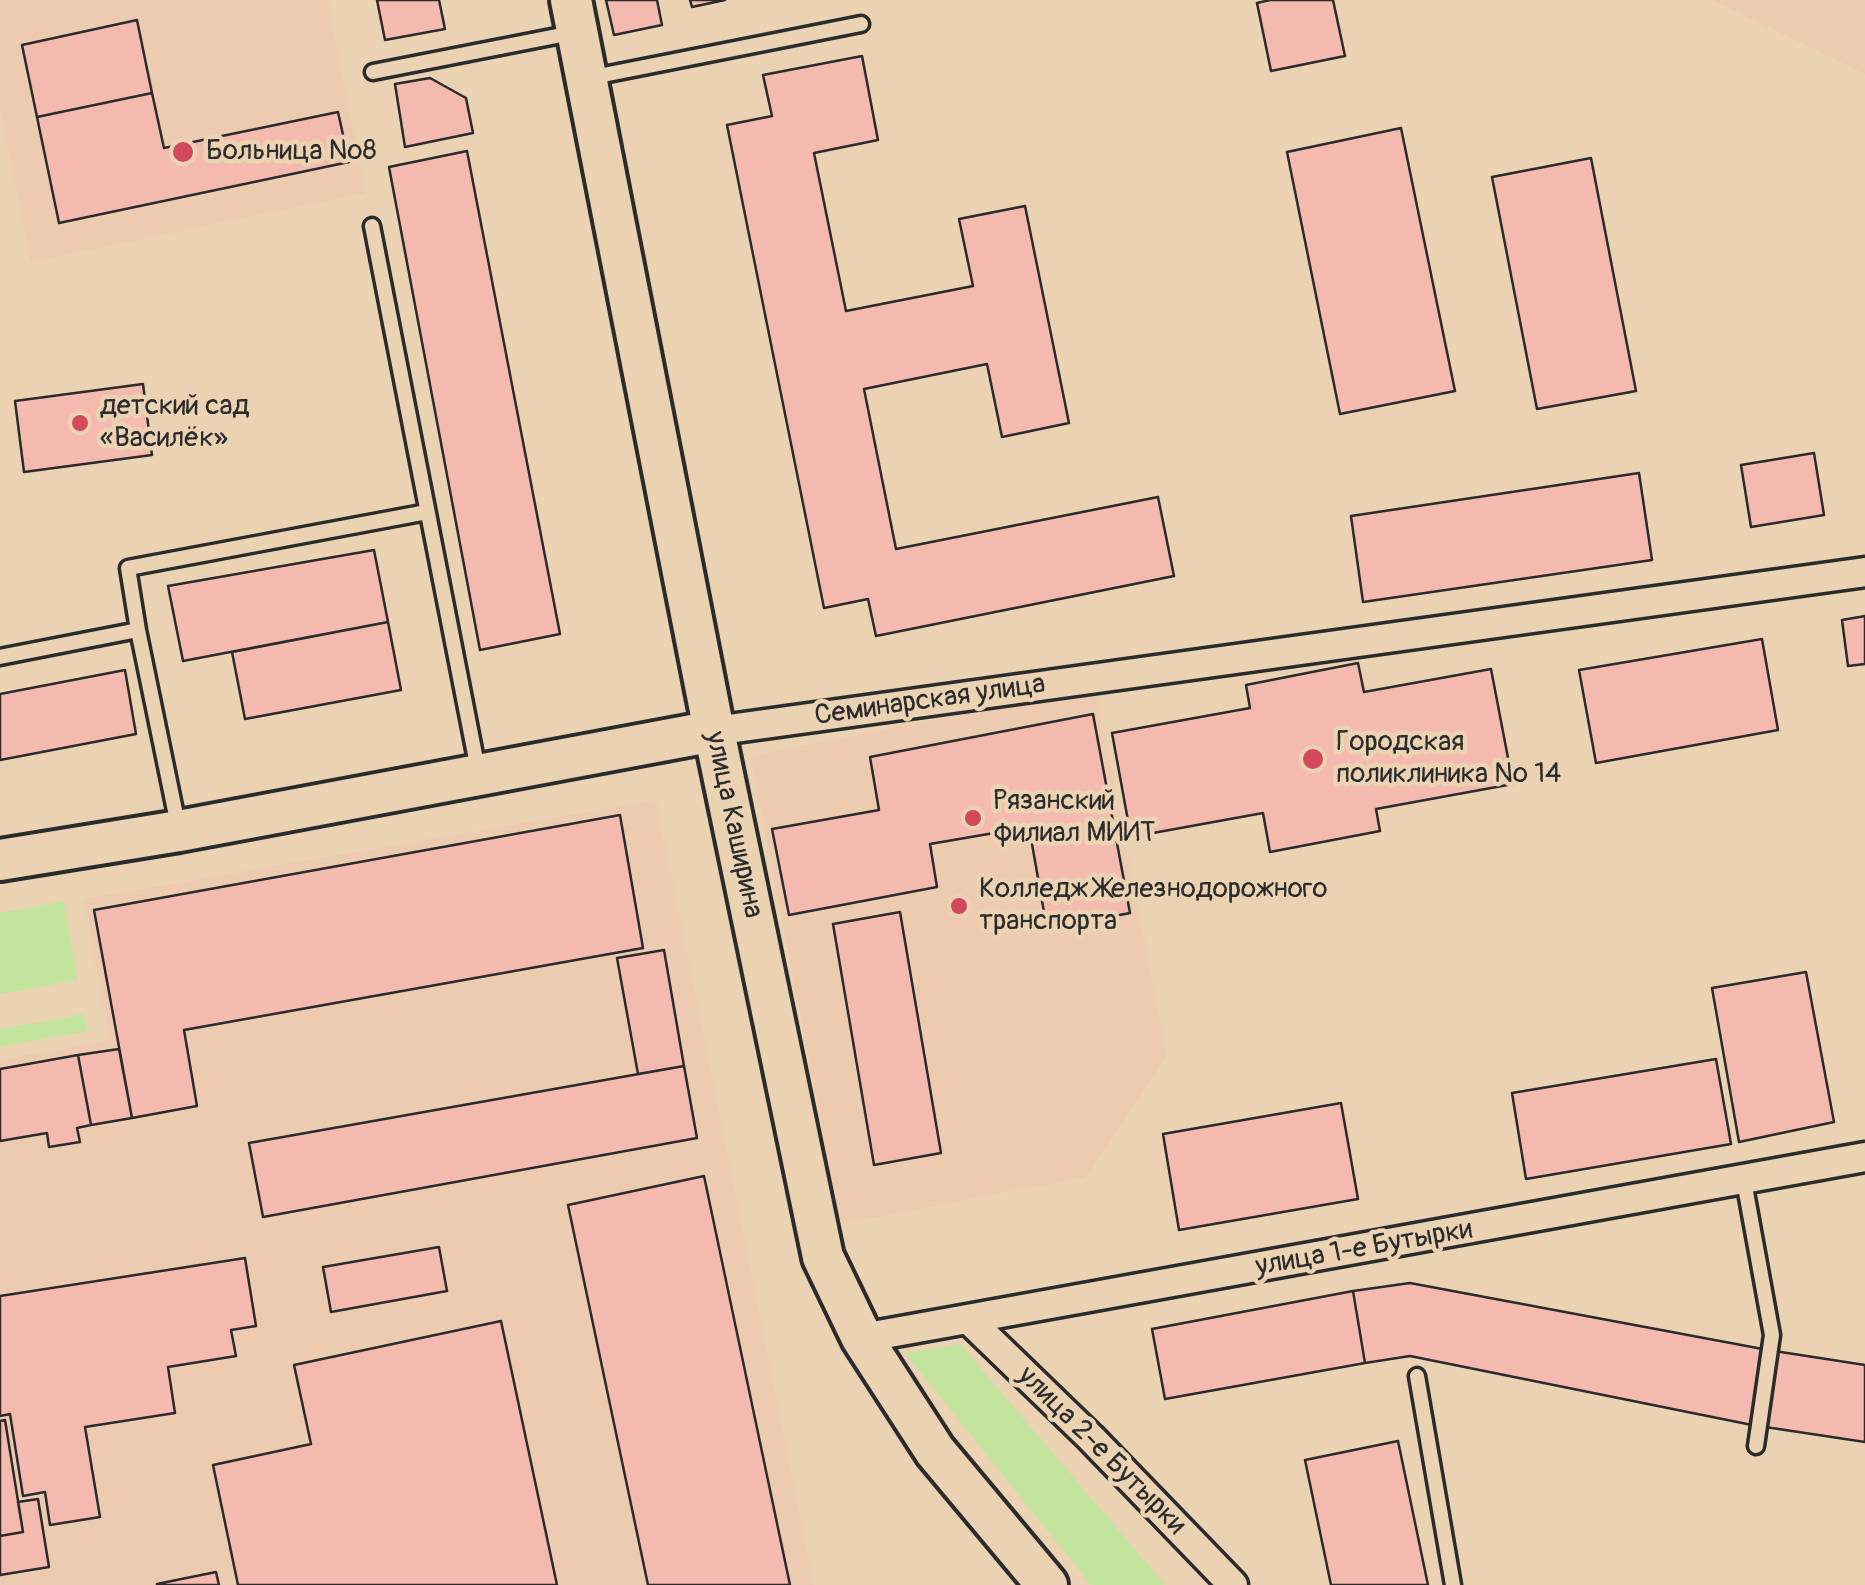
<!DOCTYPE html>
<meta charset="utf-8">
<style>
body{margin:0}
canvas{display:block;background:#ead2b2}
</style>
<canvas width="1865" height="1585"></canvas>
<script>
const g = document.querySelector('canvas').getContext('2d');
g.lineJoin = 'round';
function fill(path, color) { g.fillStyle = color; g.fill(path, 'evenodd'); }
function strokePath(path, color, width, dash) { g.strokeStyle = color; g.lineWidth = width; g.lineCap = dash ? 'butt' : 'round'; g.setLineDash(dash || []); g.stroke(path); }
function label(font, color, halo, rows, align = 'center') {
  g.font = font + ' Pangolin,sans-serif'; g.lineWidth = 9; g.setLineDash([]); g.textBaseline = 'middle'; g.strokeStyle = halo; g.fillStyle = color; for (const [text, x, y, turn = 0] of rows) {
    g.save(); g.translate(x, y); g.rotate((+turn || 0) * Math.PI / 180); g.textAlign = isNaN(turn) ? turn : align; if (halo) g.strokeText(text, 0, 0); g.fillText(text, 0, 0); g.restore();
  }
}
const built = new Path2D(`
 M 0,0 L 328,0 L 365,193 L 31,262 L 0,111 Z
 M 1713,0 L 1865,0 L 1865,74 Z
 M 1096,688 L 1167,1056 L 1086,1177 L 841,1224 L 750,756 Z
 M 656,800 L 814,1585 L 0,1585 L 0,1060 L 109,1040 L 84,899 Z`);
const green = new Path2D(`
 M 64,901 L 78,980 L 0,994 L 0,913 Z
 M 84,1014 L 88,1031 L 0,1047 L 0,1029 Z
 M 960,1344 L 1165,1585 L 1091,1585 L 905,1353 Z`);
const building = new Path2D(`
 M 377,0 L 439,0 L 445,29 L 385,40 Z
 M 606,0 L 657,0 L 662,25 L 614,35 Z
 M 690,0 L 725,0 L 692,7 Z
 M 1270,0 L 1333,0 L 1345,56 L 1271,71 L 1257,3 Z
 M 137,20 L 152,93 L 37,117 L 22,45 Z
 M 862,56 L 878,140 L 814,153 L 846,311 L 973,286 L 959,219 L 1025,206 L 1069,423 L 1002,437 L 987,364 L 864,389 L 896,549 L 1158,497 L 1174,576 L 876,636 L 868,599 L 824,608 L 727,125 L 772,116 L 763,75 Z
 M 430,78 L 466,98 L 473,133 L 405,147 L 395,84 Z
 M 152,93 L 164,148 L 338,112 L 349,162 L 59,223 L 37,117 Z
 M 1401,128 L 1455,391 L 1340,414 L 1287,152 Z
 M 467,151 L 560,634 L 480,650 L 389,167 Z
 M 1591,158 L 1636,391 L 1537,409 L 1492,177 Z
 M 143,384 L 152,455 L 24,472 L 15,401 Z
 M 1814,453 L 1824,515 L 1751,527 L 1741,465 Z
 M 1639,473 L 1652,560 L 1363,602 L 1351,516 Z
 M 374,550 L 388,622 L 183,661 L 168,586 Z
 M 1865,616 L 1865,664 L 1848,666 L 1842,620 Z
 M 388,622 L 401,690 L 245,719 L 232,652 Z
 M 1762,639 L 1778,730 L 1596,763 L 1579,670 Z
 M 1358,663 L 1364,692 L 1491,669 L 1513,784 L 1376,809 L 1380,831 L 1270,852 L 1263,813 L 1131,837 L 1112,733 L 1250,708 L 1246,685 Z
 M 125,670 L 136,734 L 0,760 L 0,694 Z
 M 1093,714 L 1130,913 L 1047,929 L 1029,827 L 930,844 L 937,887 L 789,915 L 772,829 L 879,810 L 870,757 Z
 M 620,815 L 643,948 L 184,1030 L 197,1106 L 132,1118 L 94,910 Z
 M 900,912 L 941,1153 L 874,1165 L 833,924 Z
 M 664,950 L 684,1066 L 638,1074 L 617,958 Z
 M 1806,972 L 1834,1122 L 1739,1142 L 1712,988 Z
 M 119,1049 L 132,1118 L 91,1125 L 78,1055 Z
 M 78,1055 L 91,1125 L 77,1128 L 80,1142 L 49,1147 L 47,1133 L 0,1141 L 0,1069 Z
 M 1716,1059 L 1731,1144 L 1526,1179 L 1512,1093 Z
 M 684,1066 L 697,1138 L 263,1217 L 249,1143 Z
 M 1341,1103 L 1358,1199 L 1179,1230 L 1163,1134 Z
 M 704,1176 L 790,1585 L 648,1585 L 568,1205 Z
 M 439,1247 L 447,1291 L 331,1312 L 323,1267 Z
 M 245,1258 L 256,1326 L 231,1330 L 236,1356 L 168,1367 L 175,1413 L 85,1427 L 100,1517 L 50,1525 L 45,1492 L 23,1496 L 10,1414 L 0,1416 L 0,1296 Z
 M 1410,1283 L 1768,1350 L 1752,1425 L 1410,1356 L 1365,1363 L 1353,1291 Z
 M 1353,1291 L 1365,1363 L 1165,1399 L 1152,1329 Z
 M 501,1321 L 557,1585 L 238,1585 L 213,1465 L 311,1444 L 294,1365 Z
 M 1768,1350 L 1865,1365 L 1865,1442 L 1752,1425 Z
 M 5,1420 L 23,1532 L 0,1536 L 0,1421 Z
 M 1398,1441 L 1428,1585 L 1331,1585 L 1305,1460 Z
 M 38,1499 L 49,1567 L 0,1575 L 0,1536 L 23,1532 L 18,1502 Z
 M 216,1572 L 219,1585 L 157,1585 L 157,1584 Z`);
const service = new Path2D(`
 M 373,72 L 572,33
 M 588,78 L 861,24
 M 372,226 L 478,770
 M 138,630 L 128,568 L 427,512
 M 0,657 L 138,630 L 179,830
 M 1744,1181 L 1772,1335 L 1756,1446
 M 1417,1376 L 1453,1585`);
const minor = new Path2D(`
 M 714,731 L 1865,572
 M 968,1319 L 1091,1438 L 1233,1585
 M 862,1338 L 1865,1157`);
const secondary = new Path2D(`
 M 571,0 L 714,731 L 823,1257 L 862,1338 L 935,1451 L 1047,1585
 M 0,860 L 179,831 L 714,731`);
const markers = [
 [183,152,12,"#d1495b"],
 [80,423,10,"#d1495b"],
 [1313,759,12,"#d1495b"],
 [973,818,10,"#d1495b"],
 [959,906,10,"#d1495b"]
];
const poiNames = [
 ["Больница №8",206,152],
 ["детский сад",100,407],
 ["«Василёк»",100,439],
 ["Городская",1336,743],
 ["поликлиника № 14",1336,775],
 ["Рязанский",993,802],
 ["филиал МИИТ",993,834],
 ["Колледж Железнодорожного",979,890],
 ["транспорта",979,922]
];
const streetNames = [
 ["Семинарская улица",930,701,-8],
 ["улица Каширина",733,825,78],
 ["улица 1-е Бутырки",1364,1249,-10],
 ["улица 2-е Бутырки",1101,1451,45]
];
fill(built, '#edcbb1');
fill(green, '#c3e49d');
fill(building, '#f5baaf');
strokePath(building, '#2b2b2b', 2.5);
strokePath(service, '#2b2b2b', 21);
strokePath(minor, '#2b2b2b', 35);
strokePath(secondary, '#2b2b2b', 48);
strokePath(service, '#ead2b2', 14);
strokePath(minor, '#ead2b2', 28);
strokePath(secondary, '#ead2b2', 40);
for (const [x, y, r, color] of markers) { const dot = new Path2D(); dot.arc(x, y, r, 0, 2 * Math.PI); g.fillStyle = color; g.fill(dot); strokePath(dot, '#ead2b2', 4); }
label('28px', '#2b2b2b', '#ead2b2', poiNames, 'left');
label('28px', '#2b2b2b', '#ead2b2', streetNames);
</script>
